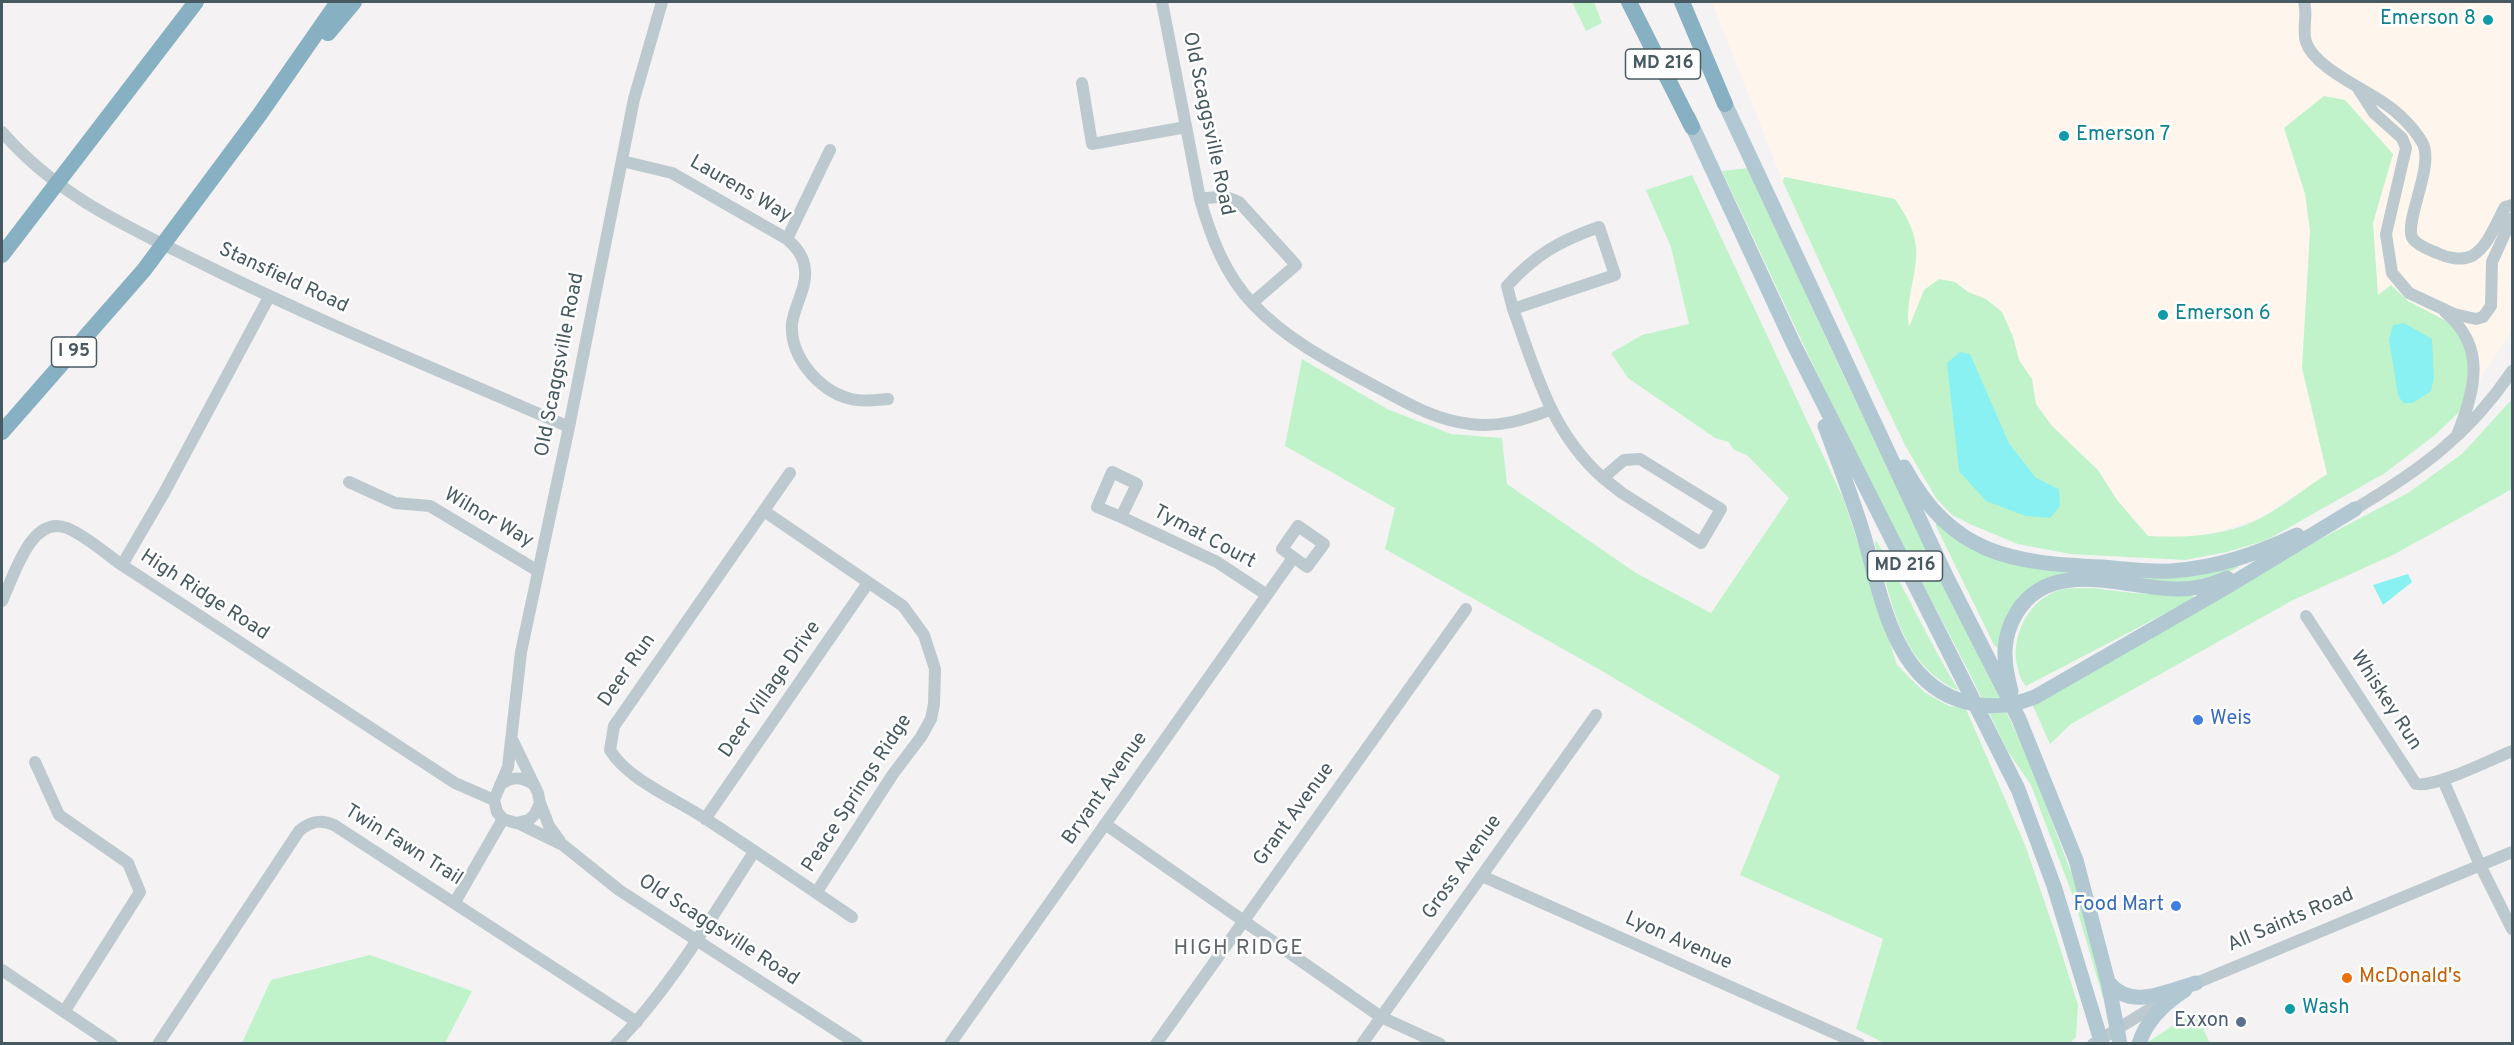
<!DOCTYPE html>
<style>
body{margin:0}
#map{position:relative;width:2514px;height:1045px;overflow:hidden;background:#f4f2f3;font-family:Overpass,sans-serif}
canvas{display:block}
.frame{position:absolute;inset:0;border:3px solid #485a61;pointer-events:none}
</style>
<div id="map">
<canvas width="2514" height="1045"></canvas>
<div class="frame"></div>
</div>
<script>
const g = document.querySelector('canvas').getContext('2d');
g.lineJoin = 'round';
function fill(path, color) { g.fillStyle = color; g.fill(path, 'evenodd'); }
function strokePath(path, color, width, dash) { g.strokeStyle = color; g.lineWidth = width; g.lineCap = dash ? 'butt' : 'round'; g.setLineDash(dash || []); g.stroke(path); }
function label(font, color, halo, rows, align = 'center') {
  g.font = font + ' Overpass,sans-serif'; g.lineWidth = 5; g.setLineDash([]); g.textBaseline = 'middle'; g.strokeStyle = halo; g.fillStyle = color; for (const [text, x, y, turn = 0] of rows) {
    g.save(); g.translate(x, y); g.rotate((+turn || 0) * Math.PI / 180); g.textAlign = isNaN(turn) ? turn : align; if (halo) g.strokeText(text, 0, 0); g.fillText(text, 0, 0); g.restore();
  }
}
const commercial = new Path2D(`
 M 1712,2 L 2512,2 L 2512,330 L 2459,412 L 2466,397 L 2450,323 L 2408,301 L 2391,285 L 2378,296 L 2373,223 L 2393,154 L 2284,128 L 2305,194 L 2310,231 L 2302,368 L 2327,474 L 2260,518 L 2224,530 L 2185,538 L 2148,536 L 2117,500 L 2098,470 L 2052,426 L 2036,404 L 2032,379 L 2019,360 L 2013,337 L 2001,312 L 1986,299 L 1968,292 L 1955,282 L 1916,312 L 1909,329 L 1906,310 L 1910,292 L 1895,199 L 1785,177 L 1783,182 Z`);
const green = new Path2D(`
 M 1572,2 L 1594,2 L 1602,23 L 1586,31 Z
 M 2324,96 L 2345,100 L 2393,154 L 2373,223 L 2378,295 L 2391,285 L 2408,301 L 2450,323 L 2462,339 L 2469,357 L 2466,397 L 2459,412 L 2435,435 L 2385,473 L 2267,540 L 2227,552 L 2185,560 L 2070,554 L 2018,544 L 1972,525 L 1952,515 L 1936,498 L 1906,447 L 1877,387 L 1783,182 L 1784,177 L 1895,199 C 1905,214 1914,228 1916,247 C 1918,274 1905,299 1909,327 L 1924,290 L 1939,279 L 1955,282 L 1968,292 L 1986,299 L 2002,312 L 2013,337 L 2019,360 L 2032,379 L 2036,404 L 2052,426 L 2098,470 L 2117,500 L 2148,536 C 2185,538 2227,536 2261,518 C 2284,506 2305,488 2327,474 L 2302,368 L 2310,231 L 2305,194 L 2284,128 ZM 1969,354 L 2009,443 L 2036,479 L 2059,489 L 1959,471 Z
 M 1748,168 L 1845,379 L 2028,757 L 2073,878 L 2105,996 L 2103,998 L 2074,899 L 2031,785 L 2007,750 L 1970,674 L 1853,450 L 1722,171 Z
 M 1692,175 L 1844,500 L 1897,665 L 1924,692 L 1949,706 L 1966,709 L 2025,845 L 2057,938 L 2078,1005 L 2076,1037 L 2069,1044 L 1886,1044 L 1856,1029 L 1883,939 L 1740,875 L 1780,776 L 1595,667 L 1385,549 L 1395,508 L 1285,446 L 1302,359 L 1387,409 L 1451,434 L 1502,438 L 1507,484 L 1636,573 L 1711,613 L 1789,498 L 1747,455 L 1734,450 L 1729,442 L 1715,438 L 1628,378 L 1611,353 L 1642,335 L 1689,324 L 1671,247 L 1646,190 Z
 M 2512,399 L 2512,489 L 2393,555 L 2293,600 L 2071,724 L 2050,744 L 2032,704 L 2313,543 L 2408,493 L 2463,453 Z
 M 1936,522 L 2022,566 L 2239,567 L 2212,580 L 2185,584 L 2041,582 L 1999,649 L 1994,645 L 1936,526 Z
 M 1876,540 C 1906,590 1929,642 1959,691 C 1899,664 1893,602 1875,545 Z
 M 2093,588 L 2133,593 L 2193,596 L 2193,599 L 2026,686 C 2021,681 2020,676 2018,669 C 2009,639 2028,599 2060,590 C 2070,587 2083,589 2093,588 Z
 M 370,955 L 472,991 L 445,1043 L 242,1043 L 271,980 Z
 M 2195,1011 L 2210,1043 L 2145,1044 Z`);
const water = new Path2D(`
 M 2404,323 L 2432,339 L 2434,378 L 2431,391 L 2413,403 L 2403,403 L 2398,395 L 2389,340 L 2393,325 Z
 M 1960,352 L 1970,354 L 2009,443 L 2036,478 L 2059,489 L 2060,506 L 2050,518 L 2026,516 L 1986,501 L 1959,471 L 1947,363 Z
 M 2408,574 L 2412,582 L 2383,605 L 2373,585 Z`);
const minor = new Path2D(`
 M 1162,2 L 1200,199 C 1211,237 1225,275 1253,304 C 1287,340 1330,362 1373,385 C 1405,402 1434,420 1470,424 C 1498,428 1524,420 1550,410
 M 2304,2 C 2308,15 2302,29 2306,42 C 2314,67 2363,88 2384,103 C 2398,112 2413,127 2422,142 C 2436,165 2402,224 2413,239 C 2418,246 2430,250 2437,253 C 2447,258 2461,261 2472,256 C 2488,247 2496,223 2505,207 L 2512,205
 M 1082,83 L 1092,144 L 1186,127
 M 2359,90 L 2374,113 L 2402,138 L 2406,148 L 2386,234 L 2392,273 L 2409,293 L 2454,314 L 2476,319 L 2483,317 L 2491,306 L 2492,262 L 2512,218
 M 2,132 C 60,198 128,227 205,265 C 324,324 448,374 569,427
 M 622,161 L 672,173 L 787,239 C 796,247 804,256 805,270 C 807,288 794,306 792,324 C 790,357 819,391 851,399 C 863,402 876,400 888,399
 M 1200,199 C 1214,197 1226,195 1239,202 L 1296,265 L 1252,303
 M 787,239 L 830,150
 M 269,297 L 164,493 L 122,565 L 455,783 L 494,800
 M 1513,309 L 1507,286 C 1535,255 1559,241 1599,227 L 1615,275 L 1513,309 C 1536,372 1551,432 1603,478 L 1624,460 L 1640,459 L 1721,509 L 1701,543 L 1622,493 L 1603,478
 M 2445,312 C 2487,347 2475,389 2458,433
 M 790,473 L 614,726 L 610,750 C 628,780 676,799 706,819 C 755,851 803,884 852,917
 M 349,482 L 395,503 L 430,506 L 538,571
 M 2355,509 C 2420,470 2469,435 2512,371
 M 764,511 L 903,606 L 924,635 L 935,669 L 934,704 L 931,719 L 921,737 L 893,774 L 816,893
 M 1121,517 L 1097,507 L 1112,472 L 1137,484 L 1121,517 L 1217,562 L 1267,595
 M 1298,526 L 1324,544 L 1307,567 L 1282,549 Z
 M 2,601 C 14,576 31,514 67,528 C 86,536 105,553 122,565
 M 2306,616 L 2416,784 C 2435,788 2492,759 2512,751
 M 512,739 L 538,793 L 540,803 L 535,814 L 529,820 L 516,823 L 503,819 L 497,812 L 494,800 L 508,767 L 521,652 L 569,427 L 634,99 L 662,2
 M 35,762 L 59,815 L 128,863 L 140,892 L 64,1012
 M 2443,780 L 2480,865 L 2512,929
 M 500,785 C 512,776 523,776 535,786
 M 540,803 L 549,826 L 560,841
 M 705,819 L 868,583
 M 518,823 L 563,845 L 619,890 L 857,1044
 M 1105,824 L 1381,1017 L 1440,1044
 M 1482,876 L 1859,1044
 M 455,902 L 503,819
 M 2,970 L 112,1044
 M 2189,986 L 2512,852
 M 158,1044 L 299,831 C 310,821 321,819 334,825 L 637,1022
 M 616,1044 C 671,987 711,918 754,852
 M 950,1044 L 1293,558
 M 1156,1044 L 1466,609
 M 1362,1044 L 1596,715
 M 2093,1044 L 2169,997`);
const major = new Path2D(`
 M 1720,93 L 1947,578 L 2019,719 L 2076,860 L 2108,982 L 2120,1044
 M 1688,117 L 1793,343 L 2018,789 L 2054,886 L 2102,1044
 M 1825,426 C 1838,461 1852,497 1863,533 C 1881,593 1892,677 1959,700 C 1986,709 2009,707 2035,697 L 2223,589 L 2355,509
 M 1904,467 C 1952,555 2010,563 2103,567 C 2125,569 2149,572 2171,571 C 2217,568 2256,554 2297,535
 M 2011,691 C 2003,662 2001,638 2017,612 C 2052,556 2126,589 2178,589 C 2195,589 2212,585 2227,578
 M 2108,982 C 2131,1011 2166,991 2196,983
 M 2139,1044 C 2146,1020 2165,1003 2185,990`);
const highway = new Path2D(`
 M 1629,2 L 1692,127
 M 1682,2 L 1725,104
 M 328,33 L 354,2
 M 2,255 L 196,2
 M 2,432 L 144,270 L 260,114 L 338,2`);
const markers = [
 [2488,20,6,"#0f9aa8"],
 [2064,136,6,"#0f9aa8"],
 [2163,315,6,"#0f9aa8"],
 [2198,720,6,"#3f7fe0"],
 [2176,906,6,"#3f7fe0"],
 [2347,978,6,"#e8710a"],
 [2290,1009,6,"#0f9aa8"],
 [2241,1022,6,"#5c6f8a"]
];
const shields = [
 [1663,64,75],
 [74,352,45],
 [1905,566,75]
];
const shieldNames = [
 ["MD 216",1663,64],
 ["I 95",74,352],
 ["MD 216",1905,566]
];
const cultureNames = [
 ["Emerson 8",2476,20,"right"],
 ["Emerson 7",2076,136],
 ["Emerson 6",2175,315],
 ["Wash",2302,1009]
];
const streetNames = [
 ["Old Scaggsville Road",1207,124,78],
 ["Laurens Way",740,190,30],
 ["Stansfield Road",283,279,25],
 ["Old Scaggsville Road",561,365,-79],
 ["Wilnor Way",488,519,30],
 ["Tymat Court",1204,538,28],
 ["High Ridge Road",204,596,33],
 ["Deer Run",628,671,-55],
 ["Deer Village Drive",771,690,-55],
 ["Whiskey Run",2385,701,57],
 ["Bryant Avenue",1106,789,-55],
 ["Peace Springs Ridge",858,794,-57],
 ["Grant Avenue",1295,815,-54],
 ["Twin Fawn Trail",403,846,32],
 ["Gross Avenue",1463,868,-55],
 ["All Saints Road",2291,921,-23],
 ["Old Scaggsville Road",718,931,33],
 ["Lyon Avenue",1678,942,24]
];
const shopNames = [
 ["Weis",2210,720],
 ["Food Mart",2164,906,"right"]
];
const foodNames = [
 ["McDonald's",2359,978]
];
const serviceNames = [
 ["Exxon",2229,1022]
];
const neighbourhoodNames = [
 ["HIGH RIDGE",1239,950]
];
fill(commercial, '#fef6ed');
fill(green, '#c0f3ca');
fill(water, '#8af1f2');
strokePath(minor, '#bccacf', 12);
strokePath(major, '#b1c8d2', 15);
strokePath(highway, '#88b0c3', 16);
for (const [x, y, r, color] of markers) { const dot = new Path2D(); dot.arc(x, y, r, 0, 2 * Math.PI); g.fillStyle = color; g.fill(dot); strokePath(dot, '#fff', 2); }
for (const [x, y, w] of shields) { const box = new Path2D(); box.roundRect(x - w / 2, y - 15, w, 30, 4.5); g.fillStyle = '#fff'; g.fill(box); strokePath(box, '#485a61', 1.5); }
label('bold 18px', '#485a61', null, shieldNames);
label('20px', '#0d838f', '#fff', cultureNames, 'left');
label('20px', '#485a61', '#fff', streetNames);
label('20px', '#366cbe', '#fff', shopNames, 'left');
label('20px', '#c56008', '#fff', foodNames, 'left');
label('20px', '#4e5e75', '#fff', serviceNames, 'right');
g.letterSpacing = '1.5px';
label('21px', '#5e6468', '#fff', neighbourhoodNames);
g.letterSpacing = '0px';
</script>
